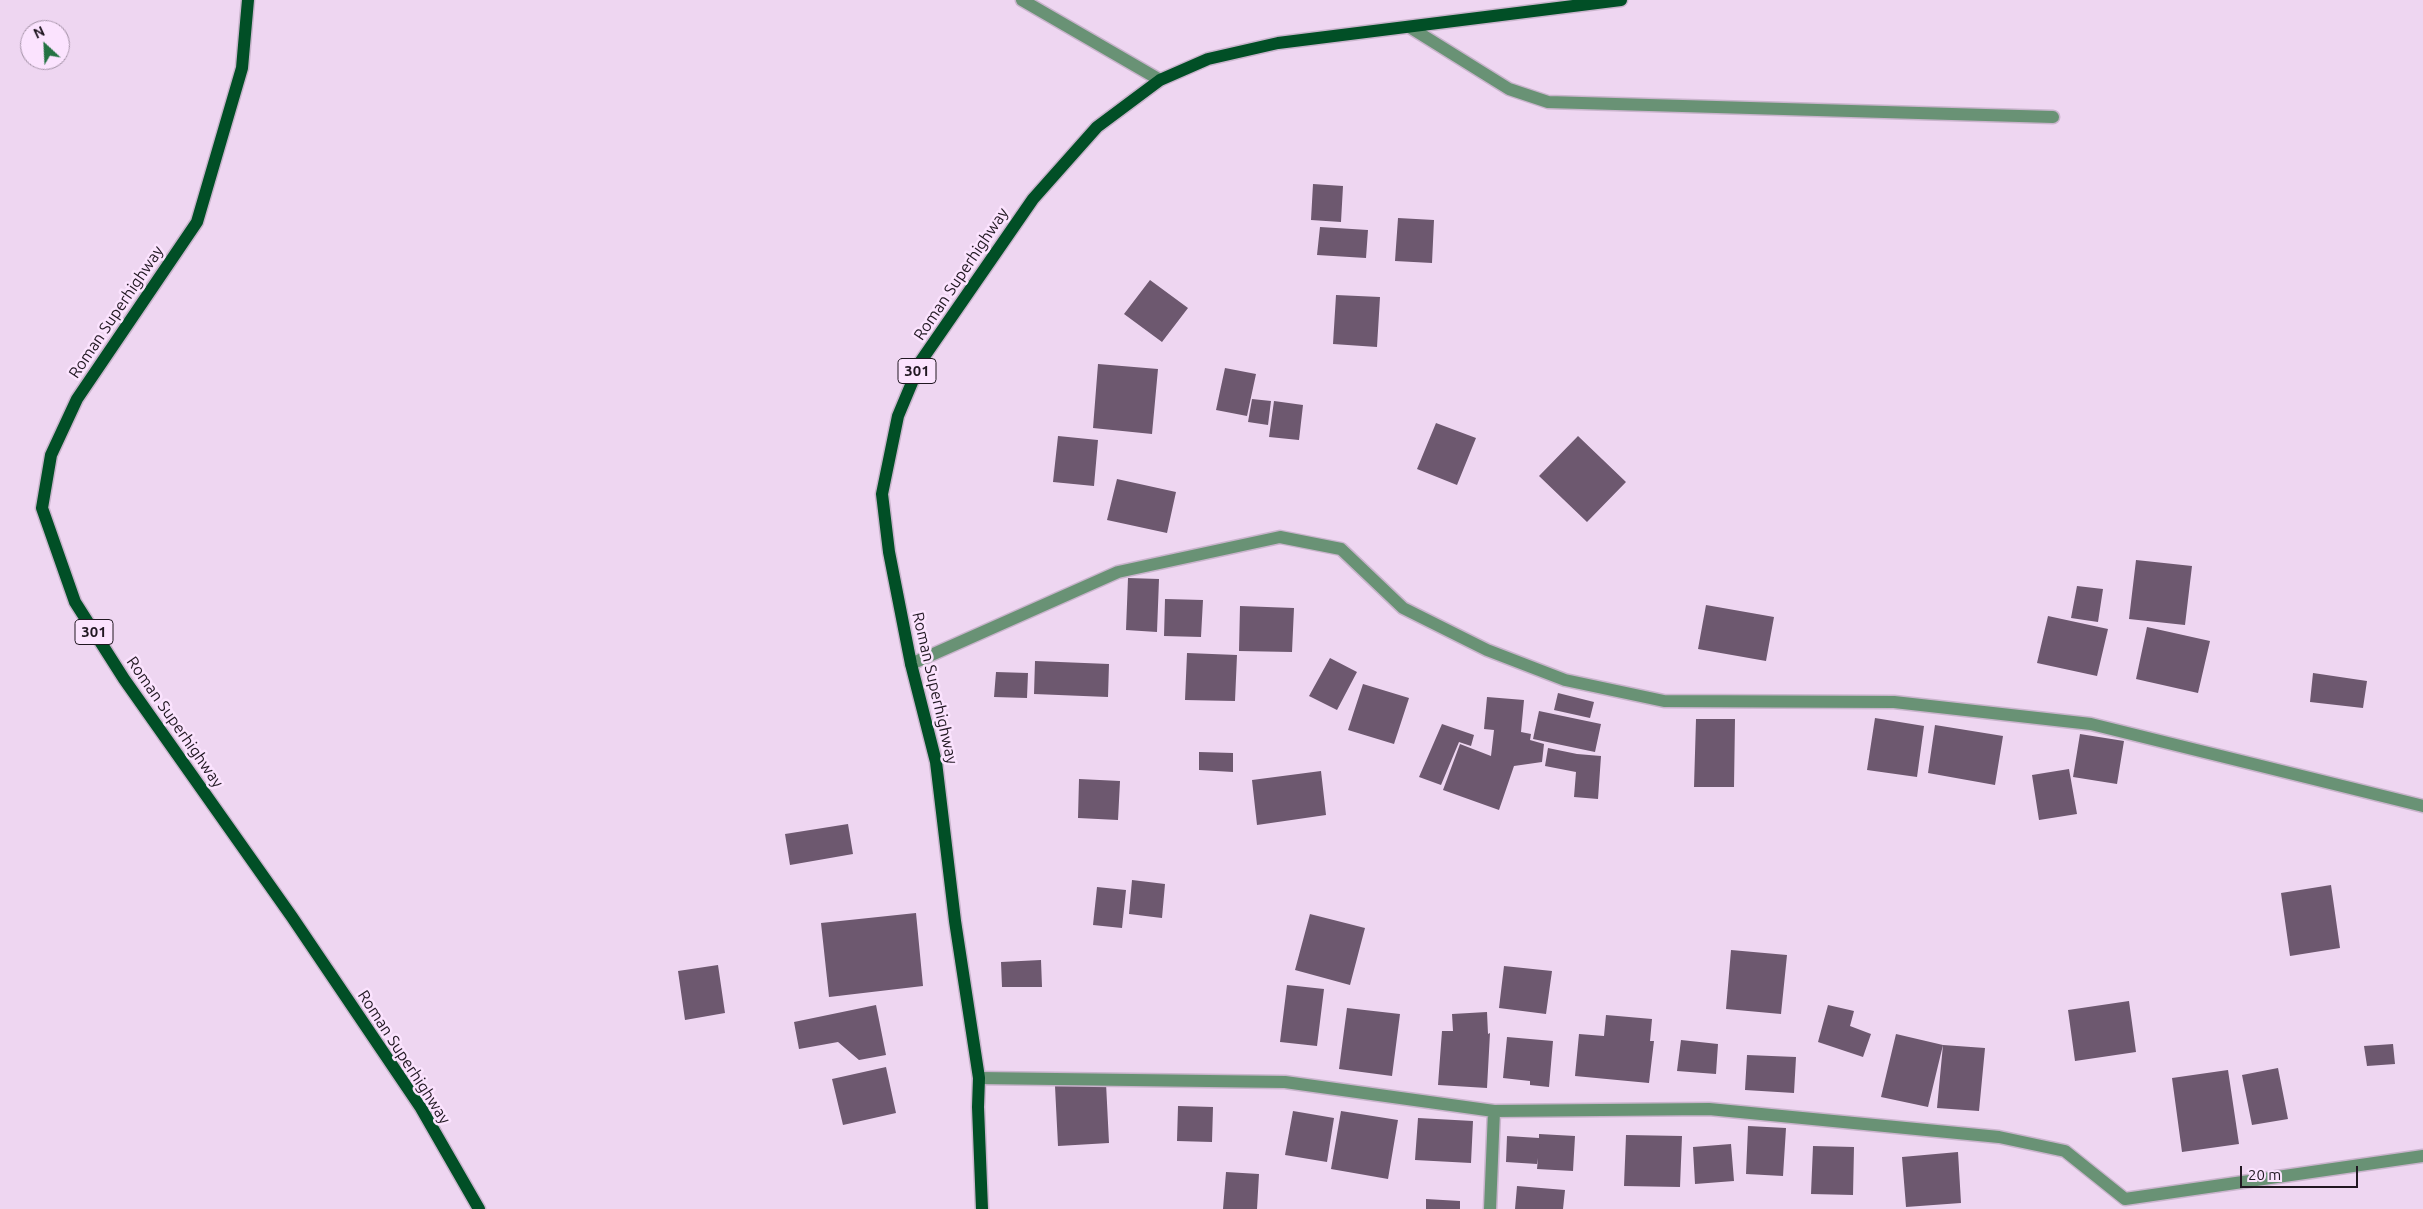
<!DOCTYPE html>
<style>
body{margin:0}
#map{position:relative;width:2423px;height:1209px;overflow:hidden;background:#eed6f1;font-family:Ubuntu,sans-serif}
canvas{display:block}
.north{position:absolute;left:20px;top:20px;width:50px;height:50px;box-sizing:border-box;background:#fbe3fe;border:1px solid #a391a6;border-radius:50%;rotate:335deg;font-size:14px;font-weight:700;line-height:20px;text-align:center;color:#201721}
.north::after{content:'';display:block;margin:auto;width:18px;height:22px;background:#237242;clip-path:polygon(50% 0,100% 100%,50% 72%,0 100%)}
.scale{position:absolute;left:2240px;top:1166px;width:118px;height:22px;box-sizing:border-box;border:2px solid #201721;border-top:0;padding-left:6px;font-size:15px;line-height:18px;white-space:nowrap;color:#201721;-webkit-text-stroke:4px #fbe3fe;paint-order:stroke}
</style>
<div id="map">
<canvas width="2423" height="1209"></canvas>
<div class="north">N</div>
<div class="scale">20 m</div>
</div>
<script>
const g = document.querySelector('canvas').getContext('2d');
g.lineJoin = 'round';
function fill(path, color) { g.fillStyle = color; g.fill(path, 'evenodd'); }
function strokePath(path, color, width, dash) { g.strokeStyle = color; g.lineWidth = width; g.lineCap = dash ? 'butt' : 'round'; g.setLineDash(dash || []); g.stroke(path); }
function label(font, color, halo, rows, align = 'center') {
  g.font = font + ' Ubuntu,sans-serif'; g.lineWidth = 5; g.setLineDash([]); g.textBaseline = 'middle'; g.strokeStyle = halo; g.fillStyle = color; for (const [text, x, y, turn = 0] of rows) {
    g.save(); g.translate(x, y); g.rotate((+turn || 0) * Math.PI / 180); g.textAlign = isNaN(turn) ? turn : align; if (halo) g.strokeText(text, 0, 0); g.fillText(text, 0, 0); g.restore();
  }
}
const building = new Path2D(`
 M 1313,184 L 1343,186 L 1341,222 L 1311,220 Z
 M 1398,218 L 1434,220 L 1432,263 L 1395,261 Z
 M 1320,227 L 1368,230 L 1366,258 L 1317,255 Z
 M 1150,280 L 1188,308 L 1162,342 L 1124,314 Z
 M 1336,295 L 1380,297 L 1377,347 L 1333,344 Z
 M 1098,364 L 1158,369 L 1152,434 L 1093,428 Z
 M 1225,368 L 1256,374 L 1247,416 L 1216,410 Z
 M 1252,399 L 1271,401 L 1268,425 L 1248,422 Z
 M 1274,401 L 1303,405 L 1299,440 L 1269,437 Z
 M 1436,423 L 1476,438 L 1457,485 L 1417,469 Z
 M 1058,436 L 1098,440 L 1094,486 L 1053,482 Z
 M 1578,436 L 1626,482 L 1587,522 L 1539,476 Z
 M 1117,479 L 1176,492 L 1167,533 L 1107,520 Z
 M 2136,560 L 2192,566 L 2185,625 L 2129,619 Z
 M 1128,578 L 1159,579 L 1157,632 L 1126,630 Z
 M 2077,586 L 2103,589 L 2098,622 L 2071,618 Z
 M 1165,599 L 1203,600 L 1201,637 L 1164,636 Z
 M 1706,605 L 1774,617 L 1766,661 L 1698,649 Z
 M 1240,606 L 1294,608 L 1292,652 L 1239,651 Z
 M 2048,616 L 2108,629 L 2097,676 L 2037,663 Z
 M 2147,627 L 2210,641 L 2198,693 L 2136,679 Z
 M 1187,653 L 1237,655 L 1235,701 L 1185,700 Z
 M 1330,658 L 1357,672 L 1337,710 L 1309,696 Z
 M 1035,661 L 1109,664 L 1108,697 L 1034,694 Z
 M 996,672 L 1028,673 L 1027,698 L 994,697 Z
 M 2313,673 L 2367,681 L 2363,708 L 2310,702 Z
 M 1363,684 L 1409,698 L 1394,744 L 1348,730 Z
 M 1558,693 L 1594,702 L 1590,718 L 1554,710 Z
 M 1487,697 L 1524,700 L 1521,732 L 1531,734 L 1530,740 L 1544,744 L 1542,762 L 1514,766 L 1499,810 L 1443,790 L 1460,744 L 1491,756 L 1494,730 L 1484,729 Z
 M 1539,711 L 1601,724 L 1595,752 L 1533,739 Z
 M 1875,718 L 1924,726 L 1917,777 L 1867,770 Z
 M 1696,719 L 1735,719 L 1734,787 L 1694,787 Z
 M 1442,724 L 1474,735 L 1471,746 L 1459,742 L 1441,785 L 1419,777 Z
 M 1935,725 L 2003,736 L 1995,785 L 1928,773 Z
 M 2080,734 L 2124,741 L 2117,784 L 2073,777 Z
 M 1548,748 L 1577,754 L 1601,756 L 1598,799 L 1574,797 L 1576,772 L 1545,766 Z
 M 1199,752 L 1233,753 L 1233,772 L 1199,770 Z
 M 2069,769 L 2077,814 L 2039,820 L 2032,775 Z
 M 1321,771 L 1326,815 L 1257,825 L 1252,780 Z
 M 1079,779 L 1120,781 L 1118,820 L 1078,818 Z
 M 848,824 L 853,854 L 790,865 L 785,834 Z
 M 1132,880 L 1165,884 L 1162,918 L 1129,914 Z
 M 2331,885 L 2340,948 L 2290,956 L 2281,893 Z
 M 1097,887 L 1126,890 L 1122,928 L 1093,925 Z
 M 916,913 L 923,986 L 829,997 L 821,923 Z
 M 1310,914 L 1365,928 L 1350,985 L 1295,970 Z
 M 1731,950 L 1787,955 L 1781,1014 L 1726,1009 Z
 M 1041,960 L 1042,987 L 1002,987 L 1001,962 Z
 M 718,965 L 725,1013 L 685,1020 L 678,971 Z
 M 1504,966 L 1552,971 L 1546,1014 L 1499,1008 Z
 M 1287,985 L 1324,989 L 1317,1046 L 1280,1042 Z
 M 2129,1001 L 2136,1052 L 2075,1061 L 2068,1010 Z
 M 876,1005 L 886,1055 L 859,1060 L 838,1042 L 799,1049 L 794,1022 Z
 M 1828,1005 L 1854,1011 L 1850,1026 L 1871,1034 L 1863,1057 L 1818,1042 Z
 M 1347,1008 L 1400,1014 L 1392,1076 L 1339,1069 Z
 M 1487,1012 L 1488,1034 L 1490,1033 L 1487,1088 L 1438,1085 L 1442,1031 L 1453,1031 L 1452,1014 Z
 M 1606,1015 L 1652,1019 L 1650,1041 L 1654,1041 L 1649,1083 L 1575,1076 L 1579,1034 L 1604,1036 Z
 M 1896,1034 L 1943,1045 L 1985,1048 L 1979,1111 L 1937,1108 L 1943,1045 L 1928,1107 L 1881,1097 Z
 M 1507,1037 L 1553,1041 L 1549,1087 L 1530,1085 L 1530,1081 L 1503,1078 Z
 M 1681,1040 L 1718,1044 L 1716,1074 L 1677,1071 Z
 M 2393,1044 L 2395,1064 L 2367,1066 L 2364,1046 Z
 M 1747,1055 L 1796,1057 L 1794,1093 L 1745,1090 Z
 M 886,1067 L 896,1113 L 843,1125 L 832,1079 Z
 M 2278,1068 L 2288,1119 L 2252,1125 L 2242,1075 Z
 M 2228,1070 L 2239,1144 L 2182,1152 L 2172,1078 Z
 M 1106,1083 L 1109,1143 L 1058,1146 L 1055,1086 Z
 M 1178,1106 L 1213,1107 L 1212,1142 L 1177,1141 Z
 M 1293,1111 L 1334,1118 L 1327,1162 L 1285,1155 Z
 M 1341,1111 L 1398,1120 L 1388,1179 L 1331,1169 Z
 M 1418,1118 L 1473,1121 L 1471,1163 L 1415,1160 Z
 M 1748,1126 L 1786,1128 L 1783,1176 L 1746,1174 Z
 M 1539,1134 L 1575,1136 L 1573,1171 L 1537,1169 L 1538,1158 L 1537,1164 L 1506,1162 L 1507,1136 L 1539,1138 Z
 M 1626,1135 L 1682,1136 L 1680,1187 L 1624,1186 Z
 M 1731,1144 L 1734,1181 L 1695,1184 L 1693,1147 Z
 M 1813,1146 L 1854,1147 L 1853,1195 L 1811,1194 Z
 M 1958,1152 L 1961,1203 L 1906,1207 L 1902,1157 Z
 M 1226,1172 L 1259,1174 L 1257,1209 L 1223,1209 Z
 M 1517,1186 L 1565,1190 L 1563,1209 L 1515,1209 Z
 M 1426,1199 L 1460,1201 L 1460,1209 L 1426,1209 Z`);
const minor = new Path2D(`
 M 1022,0 L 1160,80
 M 1411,28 L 1509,89 L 1548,102 L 2053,117
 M 911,664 L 1118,572 L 1280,537 L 1341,549 L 1403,608 L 1487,650 L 1565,680 L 1664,701 L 1894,702 L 2091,724 L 2423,806
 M 979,1078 L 1285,1082 L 1494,1111 L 1709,1109 L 1999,1137 L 2065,1151 L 2125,1199 L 2423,1156
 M 1490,1209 L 1494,1111`);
const major = new Path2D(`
 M 248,0 L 242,68 L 197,222 L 77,399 L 51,455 L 42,508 L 75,602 L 124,679 L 292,917 L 421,1108 L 479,1209
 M 982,1209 L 978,1107 L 979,1078 L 955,921 L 936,762 L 911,664 L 889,552 L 882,494 L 898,416 L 921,361 L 1033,199 L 1097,127 L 1160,80 L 1208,59 L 1278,43 L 1621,0`);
const shields = [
 [917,371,38],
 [94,632,38]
];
const shieldNames = [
 ["301",917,371],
 ["301",94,632]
];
const streetNames = [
 ["Roman Superhighway",961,274,-56],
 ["Roman Superhighway",116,312,-56],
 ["Roman Superhighway",935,688,77],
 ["Roman Superhighway",175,722,55],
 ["Roman Superhighway",404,1057,57]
];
fill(building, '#6d586f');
strokePath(minor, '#c9b4cc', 15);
strokePath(major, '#c9b4cc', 15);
strokePath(minor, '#699275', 12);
strokePath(major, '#014f26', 12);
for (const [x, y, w] of shields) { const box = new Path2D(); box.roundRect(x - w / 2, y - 12.5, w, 25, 4); g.fillStyle = '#fbe3fe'; g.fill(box); strokePath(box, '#201721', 1); }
label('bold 15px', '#201721', null, shieldNames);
label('16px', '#201721', '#fbe3fe', streetNames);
</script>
